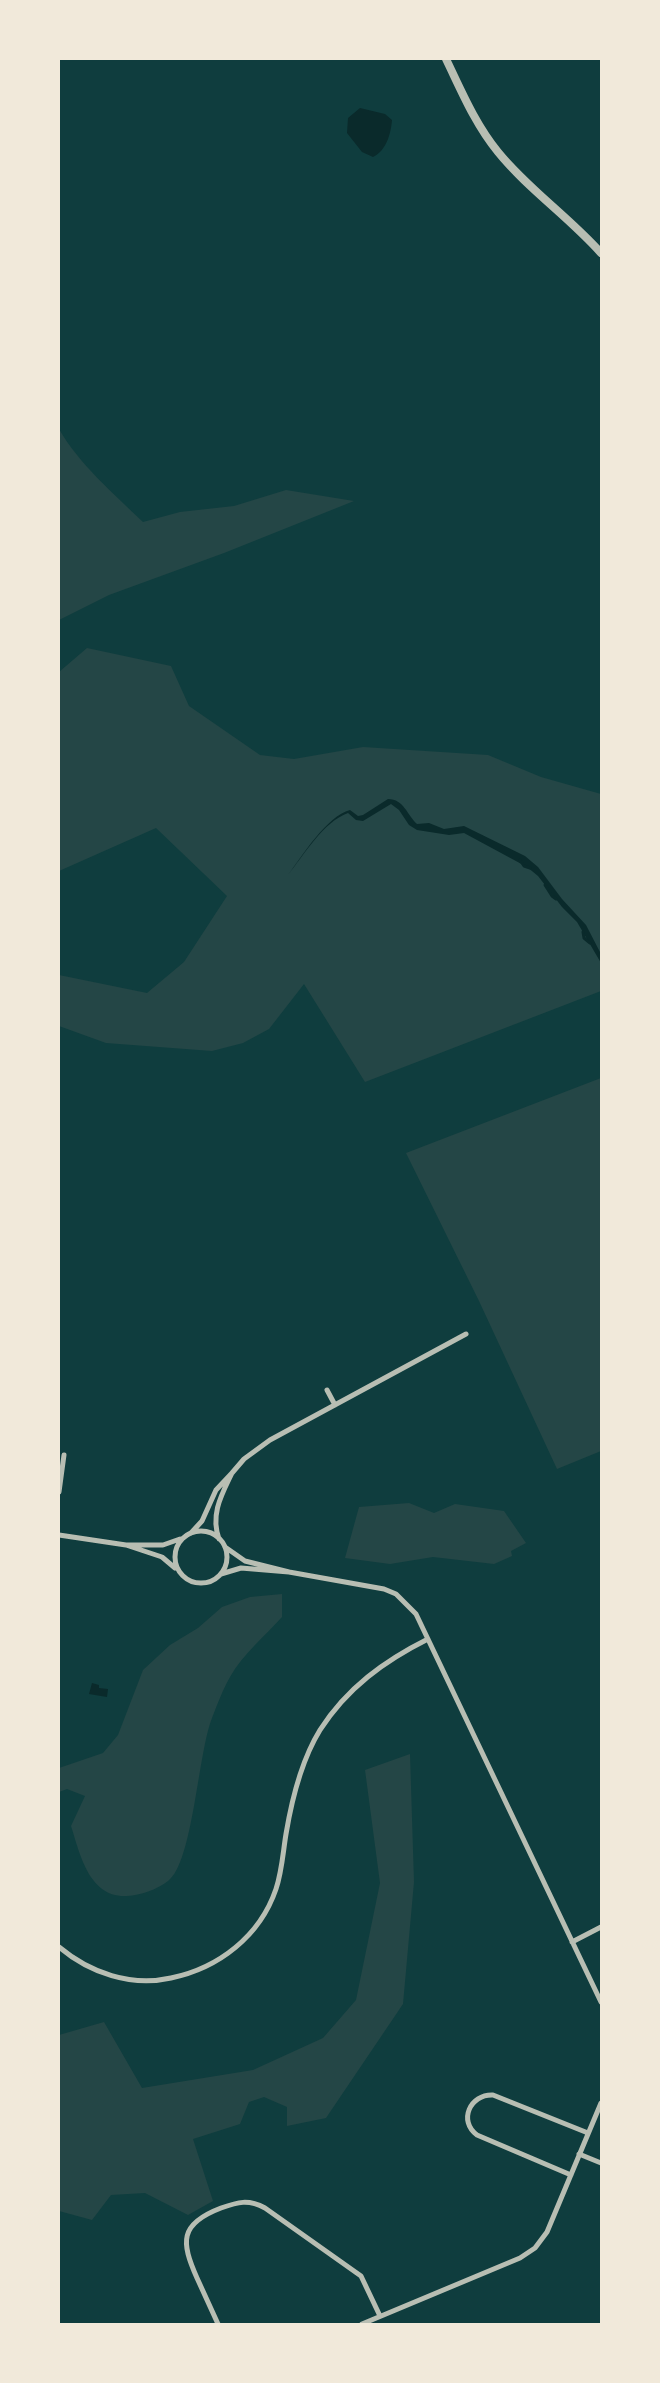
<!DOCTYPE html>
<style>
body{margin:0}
#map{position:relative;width:660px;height:2383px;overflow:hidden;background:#0f3d3e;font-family:"Zilla Slab",serif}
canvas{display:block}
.frame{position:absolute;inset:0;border:60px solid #f1e9da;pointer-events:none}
</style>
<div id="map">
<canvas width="660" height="2383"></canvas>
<div class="frame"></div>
</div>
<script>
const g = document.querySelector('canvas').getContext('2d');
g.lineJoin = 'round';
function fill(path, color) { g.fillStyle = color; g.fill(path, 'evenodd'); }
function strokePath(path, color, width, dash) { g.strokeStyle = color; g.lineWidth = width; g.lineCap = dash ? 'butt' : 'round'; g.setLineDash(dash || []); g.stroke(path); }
const green = new Path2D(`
 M 59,429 C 79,464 114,494 143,522 L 180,512 L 234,506 L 286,490 L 354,501 L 224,553 L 109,595 L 59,620 Z
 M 87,648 L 171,666 L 189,706 L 260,755 L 294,759 L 363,747 L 488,755 L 541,777 L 601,794 L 601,991 L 365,1082 L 304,984 L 269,1029 L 243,1043 L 212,1051 L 106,1043 L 59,1026 L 59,975 L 147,993 L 184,962 L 227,896 L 156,828 L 59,871 L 59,672 Z
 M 601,1078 L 601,1451 L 557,1469 L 479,1301 L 406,1153 Z
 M 409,1503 L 434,1513 L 455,1504 L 504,1511 L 526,1543 L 511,1551 L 512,1556 L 494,1564 L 433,1557 L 390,1564 L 345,1558 L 359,1507 Z
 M 282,1594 L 282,1617 C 265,1636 243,1654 230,1677 C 223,1689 217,1705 212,1718 C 198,1753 193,1863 168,1881 C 156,1890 141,1895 127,1896 C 89,1898 80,1854 71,1826 L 85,1796 L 67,1789 L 59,1792 L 59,1768 L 103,1753 L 118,1735 L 143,1670 L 170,1645 L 198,1628 L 222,1607 L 250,1597 Z
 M 410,1754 L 414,1882 L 403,2004 L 326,2118 L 287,2126 L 287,2107 L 264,2097 L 249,2102 L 240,2124 L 193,2139 L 213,2201 L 188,2215 L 145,2193 L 111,2195 L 92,2220 L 59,2211 L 59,2035 L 104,2022 L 142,2088 L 253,2070 L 323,2038 L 356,2000 L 380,1883 L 365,1770 Z`);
const water = new Path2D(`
 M 360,108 L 385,114 L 392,120 C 391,134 386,151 373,157 L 362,152 L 347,133 L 348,118 Z
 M 388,799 C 404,799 407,815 417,824 L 429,823 L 444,829 L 464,826 L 525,856 L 538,867 L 562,899 L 586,925 L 601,954 L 601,963 L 577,922 L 562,907 L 538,876 L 527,867 L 464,833 L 449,835 L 417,830 L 409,825 L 399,810 L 391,804 L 363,821 L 356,820 L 348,813 C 323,822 304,855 288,875 C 302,856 327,816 350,810 L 358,816 L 363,815 Z
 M 92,1683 L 99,1685 L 99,1688 L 108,1689 L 107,1697 L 89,1694 Z`);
const stream = new Path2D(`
 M 520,860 L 524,866 L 530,868
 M 545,885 L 552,896 L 556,899
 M 583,932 L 584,938 L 590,943`);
const minor = new Path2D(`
 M 327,1390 L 335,1405
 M 232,1473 L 244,1459 L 270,1440 L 466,1334
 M 59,1492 L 64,1455
 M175 1557a26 26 0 1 1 52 0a26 26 0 1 1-52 0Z
 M 191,1533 L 202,1521 L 216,1490 L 232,1473 C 222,1494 210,1514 219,1539
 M 59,1535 L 126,1545
 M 175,1568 L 162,1557 L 126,1545 L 163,1545 L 180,1539
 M 289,1572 L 384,1589 L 396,1594 L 416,1614 L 601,2002
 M 221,1574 L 241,1568 L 289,1572 L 245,1561 L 225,1547
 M 572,1942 L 601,1927
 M 59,1947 C 90,1973 131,1987 171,1978 C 219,1968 260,1936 276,1889 C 282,1871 283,1852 286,1834 C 292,1798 301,1761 320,1730 C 347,1688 384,1661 428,1639
 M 579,2154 L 601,2163
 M 571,2175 L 477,2135 C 458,2121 470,2094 493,2095 L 588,2133
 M 218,2324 C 211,2309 204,2293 197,2278 C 181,2242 179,2224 221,2208 C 238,2202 248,2199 265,2208 L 361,2276 L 380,2316
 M 362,2324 L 520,2258 L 535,2248 L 547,2232 L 601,2103`);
const tertiary = new Path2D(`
 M 446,59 C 461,90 475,124 498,152 C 528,189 569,217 601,253`);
fill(green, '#244646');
fill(water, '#0a2a2b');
strokePath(stream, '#0a2a2b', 3);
strokePath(minor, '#b8beb3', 5);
strokePath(tertiary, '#b8beb3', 8);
</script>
